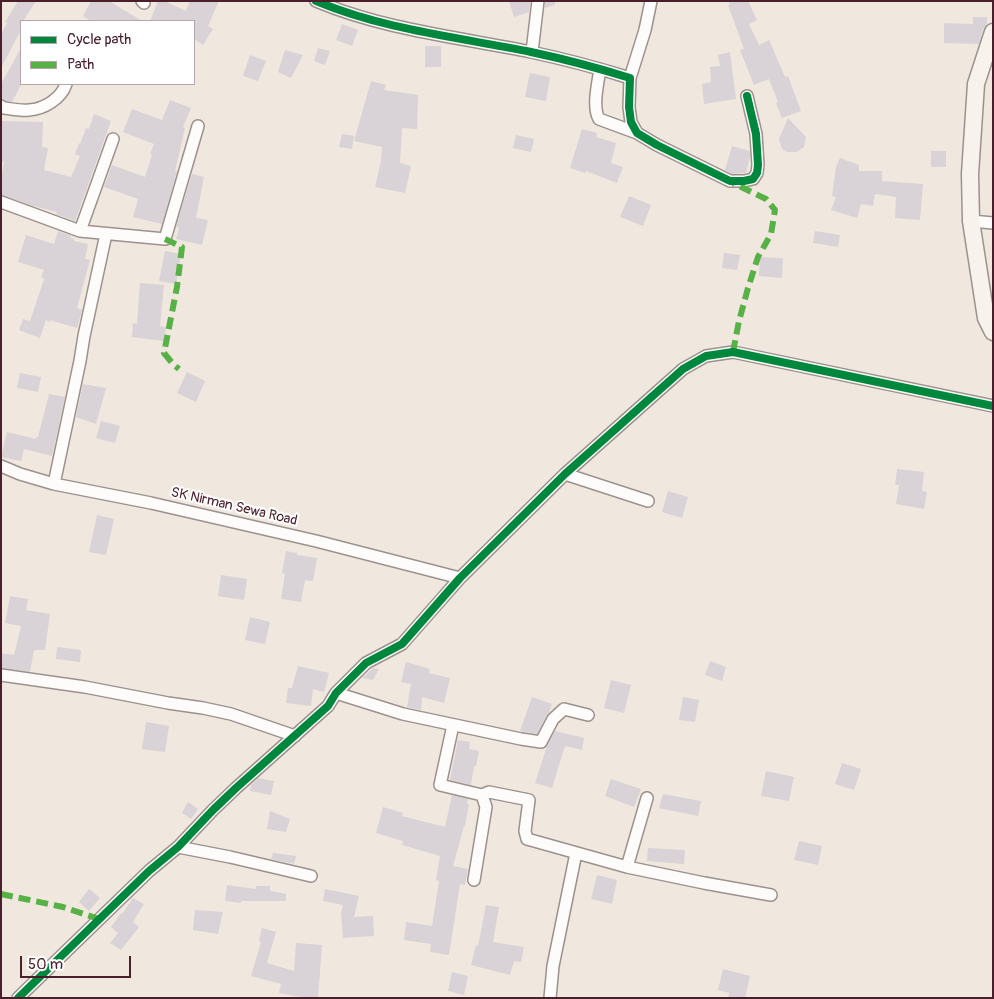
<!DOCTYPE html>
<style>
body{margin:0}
#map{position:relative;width:994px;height:999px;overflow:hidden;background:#f0e8de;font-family:Pangolin,sans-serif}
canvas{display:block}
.frame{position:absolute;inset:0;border:2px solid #4a1f2b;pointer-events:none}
.legend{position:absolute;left:20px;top:20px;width:175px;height:65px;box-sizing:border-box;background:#fff;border:1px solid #b7a5aa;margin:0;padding:6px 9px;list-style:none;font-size:15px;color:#4a1f2b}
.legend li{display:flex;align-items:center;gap:10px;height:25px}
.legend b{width:25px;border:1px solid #b7a5aa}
.scale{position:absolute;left:20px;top:956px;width:111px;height:22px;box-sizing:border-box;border:2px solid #4a1f2b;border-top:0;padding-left:6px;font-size:15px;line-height:18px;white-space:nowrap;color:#4a1f2b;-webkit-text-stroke:4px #fff;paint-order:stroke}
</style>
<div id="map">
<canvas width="994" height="999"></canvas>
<div class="frame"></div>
<ul class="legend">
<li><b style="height:6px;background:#00873e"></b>Cycle path</li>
<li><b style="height:6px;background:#57b146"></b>Path</li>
</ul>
<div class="scale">50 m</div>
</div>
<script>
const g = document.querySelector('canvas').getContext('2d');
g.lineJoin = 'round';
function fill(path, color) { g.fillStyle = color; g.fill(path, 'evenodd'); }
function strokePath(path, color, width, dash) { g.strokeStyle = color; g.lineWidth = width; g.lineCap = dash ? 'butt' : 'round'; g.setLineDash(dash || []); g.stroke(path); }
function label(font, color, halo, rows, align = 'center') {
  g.font = font + ' Pangolin,sans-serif'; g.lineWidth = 4; g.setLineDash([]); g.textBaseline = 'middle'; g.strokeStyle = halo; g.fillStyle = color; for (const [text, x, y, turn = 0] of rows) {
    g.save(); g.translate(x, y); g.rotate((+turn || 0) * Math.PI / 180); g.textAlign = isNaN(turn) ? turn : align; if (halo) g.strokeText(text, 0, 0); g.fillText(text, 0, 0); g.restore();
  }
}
const building = new Path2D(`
 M 18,1 L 36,1 L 23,21 L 21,21 L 21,30 L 1,68 L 1,34 L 7,23 L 5,22 Z
 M 91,1 L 109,1 L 142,21 L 91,21 L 83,16 Z
 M 158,1 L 164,1 L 186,11 L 190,1 L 219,1 L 208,26 L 213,29 L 203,45 L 194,39 L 194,21 L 150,21 Z
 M 509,1 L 530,1 L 529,12 L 514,17 Z
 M 545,1 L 555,1 L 555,5 L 545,8 Z
 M 728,1 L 748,1 L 757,20 L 749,24 L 759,45 L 769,40 L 785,77 L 788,76 L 801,111 L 782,118 L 776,103 L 778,102 L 769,79 L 754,85 L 740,50 L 744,49 L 728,5 L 730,5 Z
 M 973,17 L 987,17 L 987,24 L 983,29 L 979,44 L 944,43 L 944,23 L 973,24 Z
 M 342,24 L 358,30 L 352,46 L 336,40 Z
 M 425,46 L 441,46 L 441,67 L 425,67 Z
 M 21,48 L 21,85 L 12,102 L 7,101 L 1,98 L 1,84 Z
 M 318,48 L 330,51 L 325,65 L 314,61 Z
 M 285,50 L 303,55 L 291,78 L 278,72 Z
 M 730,52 L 736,99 L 704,104 L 702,84 L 711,82 L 710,67 L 720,66 L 718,55 Z
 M 250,55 L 266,61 L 258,81 L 243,76 Z
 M 530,73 L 550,77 L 546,101 L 525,97 Z
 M 371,81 L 386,85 L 384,90 L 418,95 L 417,129 L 402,128 L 400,163 L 411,166 L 405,193 L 375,187 L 381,161 L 382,147 L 354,141 Z
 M 170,100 L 191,108 L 183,127 L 185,128 L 175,171 L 177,171 L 162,224 L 133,217 L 138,199 L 104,187 L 112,165 L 145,177 L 152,155 L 150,154 L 154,144 L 123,132 L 132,109 L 162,120 Z
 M 94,114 L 111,121 L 75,221 L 56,214 L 57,212 L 33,206 L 1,195 L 1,180 L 4,162 L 1,162 L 1,121 L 43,122 L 42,147 L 48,148 L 44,170 L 71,177 L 80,156 L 75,154 L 79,143 L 80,144 L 86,128 L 89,129 Z
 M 788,118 L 806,137 L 804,147 L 797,152 L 787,152 L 782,149 L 779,139 Z
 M 582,129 L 597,133 L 596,137 L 616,143 L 611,163 L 623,167 L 617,183 L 586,171 L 585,173 L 570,168 Z
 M 342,134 L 354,136 L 352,149 L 339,147 Z
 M 516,135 L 534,139 L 531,152 L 513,148 Z
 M 732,146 L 750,151 L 750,157 L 746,173 L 732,174 L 725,170 Z
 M 931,151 L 946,151 L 946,167 L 931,167 Z
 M 840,158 L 859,165 L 859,171 L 882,171 L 882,181 L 923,184 L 920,220 L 895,218 L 896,197 L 875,194 L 873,206 L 861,204 L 857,218 L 831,210 L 836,197 L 832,196 L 836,167 Z
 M 192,174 L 204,177 L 196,218 L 208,220 L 202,245 L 176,239 L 179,228 L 176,227 Z
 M 629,196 L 651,205 L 643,226 L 620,217 Z
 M 58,231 L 71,236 L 70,238 L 74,239 L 74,241 L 88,244 L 85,259 L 90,260 L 77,308 L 82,310 L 77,328 L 50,320 L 50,322 L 46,320 L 40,338 L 19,330 L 23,319 L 30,321 L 44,279 L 41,277 L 44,270 L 18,262 L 26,235 L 54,244 Z
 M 815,231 L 840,235 L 838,247 L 813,243 Z
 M 165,251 L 181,254 L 176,284 L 159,281 Z
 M 724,253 L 740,255 L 737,270 L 722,268 Z
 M 760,257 L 783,258 L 782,278 L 759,276 Z
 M 140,283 L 164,285 L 160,326 L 166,327 L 164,341 L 132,337 L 133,323 L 137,324 Z
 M 187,372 L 205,381 L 196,402 L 177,393 Z
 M 20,373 L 41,377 L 38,392 L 17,388 Z
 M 83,384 L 106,388 L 96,424 L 76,417 Z
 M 49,394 L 65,397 L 52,456 L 24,449 L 21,461 L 1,457 L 7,432 L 36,439 L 36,437 L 38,437 Z
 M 101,421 L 120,426 L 115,443 L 96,438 Z
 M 897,469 L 924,472 L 922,491 L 927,492 L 924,509 L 896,504 L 899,485 L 895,485 Z
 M 668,491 L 688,497 L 682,518 L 662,512 Z
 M 97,515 L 114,519 L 106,555 L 89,552 Z
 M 286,551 L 297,553 L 297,555 L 317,558 L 313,581 L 305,580 L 301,602 L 281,599 L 285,574 L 282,573 Z
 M 221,575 L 247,579 L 244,600 L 218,596 Z
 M 10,596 L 28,599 L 26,610 L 50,614 L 45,650 L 34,650 L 30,672 L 1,668 L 1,653 L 14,655 L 21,626 L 5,623 Z
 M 250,617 L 270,622 L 265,644 L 245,640 Z
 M 57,647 L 81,650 L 80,662 L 56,659 Z
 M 710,661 L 726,667 L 722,681 L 705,675 Z
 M 406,662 L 430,669 L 429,673 L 450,678 L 444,703 L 422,697 L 421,710 L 407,707 L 411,684 L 401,682 Z
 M 298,666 L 329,673 L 324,692 L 313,689 L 311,706 L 286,703 L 288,688 L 292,688 Z
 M 373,668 L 379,669 L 373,680 L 362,678 Z
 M 611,680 L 631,685 L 624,713 L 604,708 Z
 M 532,697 L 552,704 L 549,712 L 546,716 L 537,734 L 520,731 Z
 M 683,697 L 699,700 L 695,722 L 679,720 Z
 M 146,722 L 169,726 L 165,752 L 142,749 Z
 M 555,731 L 584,738 L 582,750 L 565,746 L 552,788 L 535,783 L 547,746 Z
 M 458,740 L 470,742 L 469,749 L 479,751 L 476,766 L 474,766 L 471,785 L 450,780 Z
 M 842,763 L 861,769 L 854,790 L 835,784 Z
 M 766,771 L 794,777 L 789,801 L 761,796 Z
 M 258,778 L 274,781 L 271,795 L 250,791 L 251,785 Z
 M 611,779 L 641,789 L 634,807 L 605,796 Z
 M 663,794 L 701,801 L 698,816 L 659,808 Z
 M 452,795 L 468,799 L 467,804 L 469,804 L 465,826 L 464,826 L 453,866 L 468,869 L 465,885 L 460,884 L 449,955 L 430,952 L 431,944 L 404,940 L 406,922 L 432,926 L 439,881 L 436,880 L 440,856 L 402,845 L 403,841 L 376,833 L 383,807 L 403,813 L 402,816 L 445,827 Z
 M 188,802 L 198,809 L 191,819 L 182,813 Z
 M 270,811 L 290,819 L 286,832 L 267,829 Z
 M 799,841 L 822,846 L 818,865 L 794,860 Z
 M 648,848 L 685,850 L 684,864 L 647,861 Z
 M 273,853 L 296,856 L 294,864 L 271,859 Z
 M 597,875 L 617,880 L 612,904 L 591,899 Z
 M 227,885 L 256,889 L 256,886 L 270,886 L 270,891 L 286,894 L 286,901 L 241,901 L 241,903 L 225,901 Z
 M 89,889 L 100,898 L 89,911 L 79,902 Z
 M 325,889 L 359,896 L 354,917 L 373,916 L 374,936 L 343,938 L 341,913 L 343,905 L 323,901 Z
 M 133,898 L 144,904 L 133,922 L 139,927 L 121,950 L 110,943 L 118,933 L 111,927 L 121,913 L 122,914 Z
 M 486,905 L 499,907 L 493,942 L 524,947 L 521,962 L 514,961 L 510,975 L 471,965 L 476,945 L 478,946 Z
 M 195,910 L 223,912 L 218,934 L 193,930 Z
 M 262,928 L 276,932 L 267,963 L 294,971 L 296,943 L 322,945 L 318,998 L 307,998 L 279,993 L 281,984 L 251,976 L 261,942 L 259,941 Z
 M 723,969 L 750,976 L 745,998 L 728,998 L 729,993 L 718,990 Z
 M 452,972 L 468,976 L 464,995 L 448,991 Z`);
const street = new Path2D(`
 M 142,1 L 144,3
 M 316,1 C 385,30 458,37 531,52 C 564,59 598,68 630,78 L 629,107 L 631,122 L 637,133 L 657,145 L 730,181 L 744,181 L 753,179 L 757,173 L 758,165 L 756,134 L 747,96
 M 532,52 L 538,1
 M 600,69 C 598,83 592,107 599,119 L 637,133
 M 630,78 L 645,30 L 651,1
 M 1,106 L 4,108 C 12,109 21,111 29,110 C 44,109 61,99 66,84
 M 1,202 L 80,231 L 113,139
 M 971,221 L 993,223
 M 80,231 L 165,239 L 198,126
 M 1,466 L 20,474 L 54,484 L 151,503 L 316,541 L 460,578
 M 565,474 L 648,501
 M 54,484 L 80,361 L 84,336 L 106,234
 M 1,675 L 85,687 L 168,703 L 203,708 L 231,714 L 295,736
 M 336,693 L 403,714 L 521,739 L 541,742 L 553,719 L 564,709 L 588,715
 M 453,725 L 440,785 L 482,795 L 486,807 L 474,880
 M 482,795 L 489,792 L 529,800 L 525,831 L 527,839 L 627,867 L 704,883 L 771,895
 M 178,847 L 230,857 L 311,876
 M 627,867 L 647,798
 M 18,998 L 149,871 L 178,847 L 213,810 L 236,788 L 328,706 L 336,693 L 366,663 L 402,644 L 460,578 L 565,474 L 683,369 L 706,356 L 733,352 L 993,406
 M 550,998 L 553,966 L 576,853`);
const secondary = new Path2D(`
 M 993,32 L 976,84 L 970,174 L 971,221 L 986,318 L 993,332`);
const quiet = new Path2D(`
 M 165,239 L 182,247 L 177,287 L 164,353 L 173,364 L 179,369
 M 733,352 L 739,321 L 748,288 L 758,257 L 771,234 L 775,210 L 766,199 L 733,183
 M 1,894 L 63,907 L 99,919`);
const cycleway = new Path2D(`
 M 316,1 C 385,30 458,37 531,52 C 564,59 598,68 630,78 L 629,107 L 631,122 L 637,133 L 657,145 L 730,181 L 744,181 L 753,179 L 757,173 L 758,165 L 756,134 L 747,96
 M 18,998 L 149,871 L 178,847 L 213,810 L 236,788 L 328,706 L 336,693 L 366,663 L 402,644 L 460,578 L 565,474 L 683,369 L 706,356 L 733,352 L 993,406`);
const streetNames = [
 ["SK Nirman Sewa Road",234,507,13]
];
fill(building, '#d9d2d6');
strokePath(street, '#9c918e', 14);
strokePath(secondary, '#9c918e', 19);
strokePath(street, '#fdfcfa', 11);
strokePath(secondary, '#f7f2ec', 16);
strokePath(quiet, '#57b146', 6, [12, 6]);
strokePath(cycleway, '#00873e', 8);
label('14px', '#4a1f2b', '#fff', streetNames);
</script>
